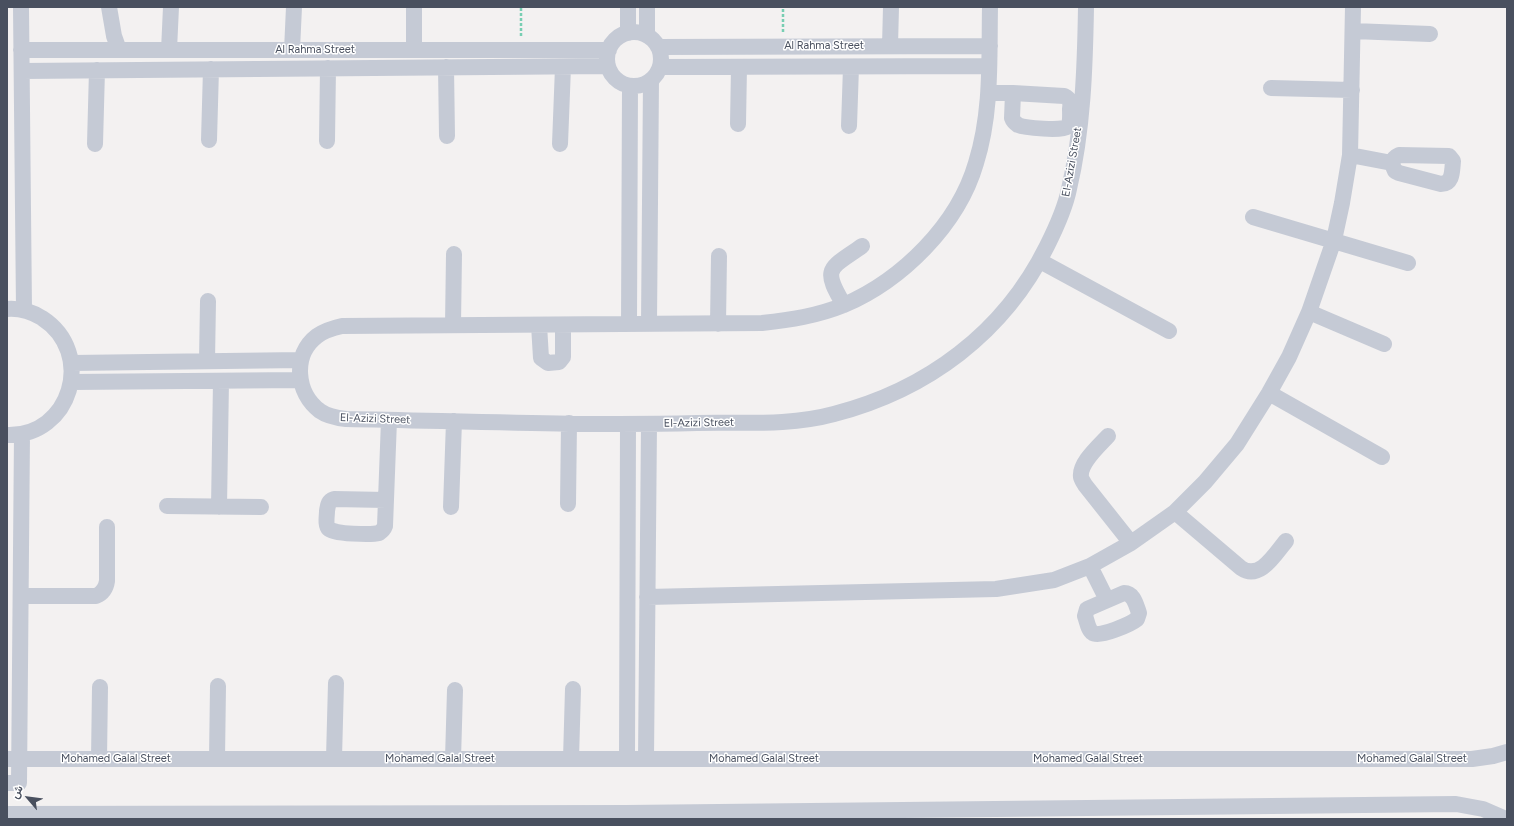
<!DOCTYPE html>
<meta charset="utf-8">
<style>
body{margin:0}
#map{position:relative;width:1514px;height:826px;overflow:hidden;background:#f3f1f1;font-family:Figtree,Vazirmatn,sans-serif}
canvas{display:block}
.frame{position:absolute;inset:0;border:8px solid #49505f;pointer-events:none}
.north{position:absolute;left:8px;top:778px;width:40px;height:40px;-webkit-text-stroke:3px #fff;paint-order:stroke;rotate:298deg;font-size:11px;font-weight:700;line-height:16px;text-align:center;color:#49505f}
.north::after{content:'';display:block;margin:auto;width:14px;height:18px;background:#49505f;clip-path:polygon(50% 0,100% 100%,50% 72%,0 100%)}
</style>
<div id="map">
<canvas width="1514" height="826"></canvas>
<div class="frame"></div>
<div class="north">ش</div>
</div>
<script>
const g = document.querySelector('canvas').getContext('2d');
g.lineJoin = 'round';
function strokePath(path, color, width, dash) { g.strokeStyle = color; g.lineWidth = width; g.lineCap = dash ? 'butt' : 'round'; g.setLineDash(dash || []); g.stroke(path); }
function label(font, color, halo, rows, align = 'center') {
  g.font = font + ' Figtree,sans-serif'; g.lineWidth = 3; g.setLineDash([]); g.textBaseline = 'middle'; g.strokeStyle = halo; g.fillStyle = color; for (const [text, x, y, turn = 0] of rows) {
    g.save(); g.translate(x, y); g.rotate((+turn || 0) * Math.PI / 180); g.textAlign = isNaN(turn) ? turn : align; if (halo) g.strokeText(text, 0, 0); g.fillText(text, 0, 0); g.restore();
  }
}
const path = new Path2D(`
 M 783,32 L 783,7
 M 521,36 L 521,7`);
const minor = new Path2D(`
 M 21,7 L 24,310
 M 109,7 L 114,36 L 119,50
 M 990,7 C 989,59 992,112 976,163 C 958,225 902,280 844,305 C 817,316 790,320 762,323 L 342,326 C 333,328 325,330 317,336 C 292,355 296,393 320,411 C 327,416 337,418 346,419 C 463,421 580,426 697,423 C 742,422 790,426 834,414 C 927,390 1004,333 1047,246 C 1056,228 1065,209 1069,189 C 1083,130 1085,68 1086,7
 M 1353,31 L 1430,34
 M607 59a27 27 0 1 1 54 0a27 27 0 1 1-54 0Z
 M 628,33 L 628,7
 M 647,35 L 647,7
 M 890,46 L 891,7
 M 658,47 L 990,46
 M 414,49 L 414,7
 M 21,50 L 609,50
 M 169,50 L 171,7
 M 292,50 L 294,7
 M 446,67 L 447,136
 M 660,67 L 989,66
 M 22,71 L 608,66
 M 1271,88 L 1352,90
 M 989,93 L 1013,93 L 1012,118 C 1013,121 1015,123 1018,125 C 1025,128 1062,131 1067,127 C 1071,123 1070,114 1070,109 C 1071,102 1070,99 1064,96 L 1013,93
 M 738,124 L 739,67
 M 849,126 L 851,67
 M 209,140 L 211,69
 M 327,141 L 328,68
 M 95,144 L 97,70
 M 560,144 L 563,67
 M 1350,155 L 1392,163
 M 1399,155 L 1449,156 L 1453,161 C 1452,171 1453,184 1441,184 L 1399,173 L 1395,171 C 1391,164 1392,158 1399,155 Z
 M 1253,217 L 1408,263
 M 1040,261 L 1169,331
 M 844,305 C 821,267 830,269 862,246
 M 7,309 C 19,308 32,312 42,318 C 96,353 71,437 7,435
 M 1309,312 L 1384,344
 M 629,324 L 630,86
 M 649,324 L 651,80
 M 718,324 L 719,256
 M 453,325 L 454,254
 M 539,325 L 541,358 L 548,363 L 559,362 L 563,357 L 563,325
 M 207,361 L 208,301
 M 72,363 L 301,360
 M 72,382 L 300,380
 M 1269,393 L 1382,457
 M 1108,436 C 1099,446 1079,463 1081,477 C 1081,479 1084,483 1085,485 L 1131,543
 M 386,500 L 334,499 C 328,501 328,505 327,511 C 327,516 325,525 329,529 C 333,534 372,535 379,533 C 382,531 384,529 385,526 L 389,420
 M 568,504 L 569,423
 M 167,506 L 261,507
 M 219,507 L 221,381
 M 451,507 L 454,421
 M 1175,512 L 1241,568 C 1260,581 1275,554 1286,541
 M 1090,566 L 1107,600
 M 1124,593 C 1134,593 1136,605 1139,613 L 1137,619 C 1131,624 1099,638 1093,633 C 1088,630 1087,621 1085,616 L 1087,609 Z
 M 21,596 L 96,596 C 103,593 106,588 107,581 L 107,527
 M 647,597 L 996,589 L 1054,580 L 1090,566 L 1131,543 L 1175,512 L 1205,482 L 1237,444 L 1269,393 L 1289,357 L 1309,312 L 1334,240 L 1342,203 L 1350,155 L 1353,7
 M 334,758 L 336,683
 M 7,759 L 1472,759 L 1493,756 L 1507,752
 M 99,759 L 100,687
 M 217,759 L 218,686
 M 453,759 L 455,690
 M 571,759 L 573,689
 M 627,759 L 628,424
 M 646,759 L 649,424
 M 7,783 L 19,783 L 22,434
 M 7,814 L 626,813 L 1456,804 L 1483,809 L 1506,819`);
const streetNames = [
 ["Al Rahma Street",824,46],
 ["Al Rahma Street",315,50],
 ["El-Azizi Street",1072,162,-80],
 ["El-Azizi Street",375,419,2],
 ["El-Azizi Street",699,423,-1],
 ["Mohamed Galal Street",116,759],
 ["Mohamed Galal Street",440,759],
 ["Mohamed Galal Street",764,759],
 ["Mohamed Galal Street",1088,759],
 ["Mohamed Galal Street",1412,759]
];
strokePath(path, '#78ceb3', 2.5, [3, 2]);
strokePath(minor, '#c5cad5', 16);
label('11px', '#49505f', '#fff', streetNames);
</script>
